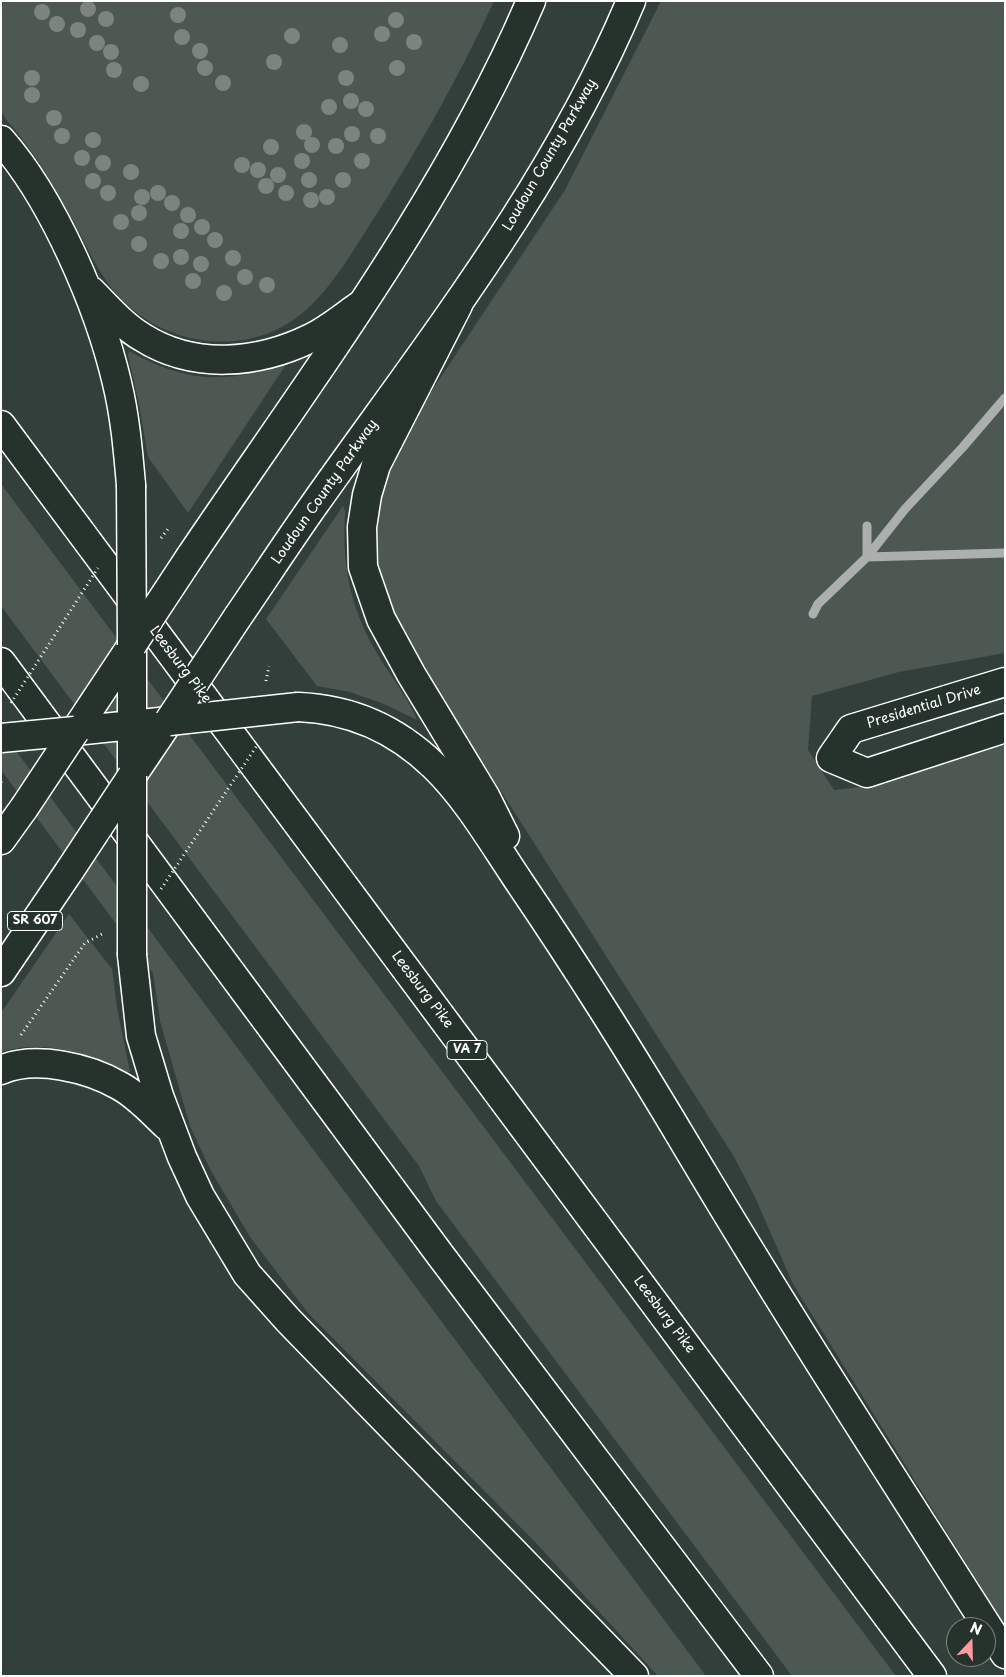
<!DOCTYPE html>
<style>
body{margin:0}
#map{position:relative;width:1006px;height:1677px;overflow:hidden;background:#333f3a;font-family:"Playpen Sans",sans-serif}
canvas{display:block}
.frame{position:absolute;inset:0;border:2px solid #fff;pointer-events:none}
.north{position:absolute;left:946px;top:1617px;width:50px;height:50px;box-sizing:border-box;background:#26332d;border:1px solid #7d8581;border-radius:50%;rotate:21deg;font-size:14px;font-weight:700;line-height:20px;text-align:center;color:#fff}
.north::after{content:'';display:block;margin:auto;width:18px;height:22px;background:#ff9aa2;clip-path:polygon(50% 0,100% 100%,50% 72%,0 100%)}
</style>
<div id="map">
<canvas width="1006" height="1677"></canvas>
<div class="frame"></div>
<div class="north">N</div>
</div>
<script>
const g = document.querySelector('canvas').getContext('2d');
g.lineJoin = 'round';
function fill(path, color) { g.fillStyle = color; g.fill(path, 'evenodd'); }
function strokePath(path, color, width, dash) { g.strokeStyle = color; g.lineWidth = width; g.lineCap = dash ? 'butt' : 'round'; g.setLineDash(dash || []); g.stroke(path); }
function label(font, color, halo, rows, align = 'center') {
  g.font = font + ' "Playpen Sans",sans-serif'; g.lineWidth = 4; g.setLineDash([]); g.textBaseline = 'middle'; g.strokeStyle = halo; g.fillStyle = color; for (const [text, x, y, turn = 0] of rows) {
    g.save(); g.translate(x, y); g.rotate((+turn || 0) * Math.PI / 180); g.textAlign = isNaN(turn) ? turn : align; if (halo) g.strokeText(text, 0, 0); g.fillText(text, 0, 0); g.restore();
  }
}
const green = new Path2D(`
 M 1,1 L 494,1 C 460,75 420,146 376,215 C 355,247 335,284 306,310 C 248,362 156,347 110,286 C 98,270 88,250 79,232 C 61,198 43,166 19,135 C 14,128 3,118 1,110 C 0,100 1,88 1,78 C 1,53 1,27 1,1 Z
 M 661,1 L 1005,1 L 1005,653 L 899,672 L 812,696 L 808,750 L 834,790 L 884,784 L 1005,743 L 1005,1626 L 793,1284 L 754,1195 L 733,1155 L 446,705 L 387,605 L 375,555 L 378,498 L 386,466 L 409,425 L 565,190 Z
 M 129,351 C 187,383 222,383 285,366 L 188,513 L 148,457 L 139,404 L 128,355 Z
 M 1,484 L 896,1676 L 792,1676 L 436,1201 L 419,1166 L 1,606 Z
 M 343,506 L 345,510 C 342,562 349,605 375,650 C 388,673 407,695 417,720 L 384,704 L 350,692 L 317,686 L 266,619 Z
 M 1,731 L 706,1676 L 658,1676 L 536,1543 L 308,1313 L 250,1237 L 210,1169 L 190,1126 L 160,1021 L 153,973 L 1,770 Z
 M 69,914 L 112,969 L 117,1008 L 130,1072 L 126,1073 C 87,1054 45,1038 1,1052 L 1,1013 Z`);
const stream = new Path2D(`
 M 867,526 L 867,557 L 1005,553
 M 813,614 L 818,604 L 867,557 L 905,509 L 963,447 L 1005,398`);
const path = new Path2D(`
 M 161,538 L 168,529
 M 266,681 L 269,666
 M 1,782 L 4,778
 M 21,1035 L 85,943 L 104,933`);
const minor = new Path2D(`
 M 1005,682 L 851,729 L 831,758 L 867,773 L 1005,728`);
const major = new Path2D(`
 M 190,557 C 310,379 447,198 531,1
 M 237,618 C 263,580 289,540 316,502 C 430,341 554,185 631,1
 M 75,731 L 132,645
 M 132,776 L 169,721
 M 1,840 L 24,808
 M 1,972 L 70,870`);
const highway = new Path2D(`
 M 1,140 C 53,199 99,306 117,383 C 125,416 128,450 131,485
 M 91,291 C 107,307 123,326 142,337 C 194,370 258,364 311,338 C 328,330 343,317 359,306
 M 458,305 L 376,465 L 367,495 L 362,527 L 363,567 L 381,619 L 411,674 L 485,796 L 505,836
 M 1,425 L 932,1676
 M 132,645 L 132,776
 M 1,662 L 441,1256 L 759,1676
 M 298,707 C 350,709 396,729 434,766 C 468,799 493,843 520,883 C 579,970 635,1059 689,1150 C 790,1320 899,1487 1005,1654
 M 75,731 L 169,721
 M 132,955 L 141,1036 L 159,1096 L 182,1157 L 200,1196 L 247,1274 L 288,1320 L 634,1676
 M 1,1070 C 36,1055 89,1068 120,1086 C 138,1096 152,1112 167,1126`);
const pathBridge = new Path2D(`
 M 11,703 L 98,568
 M 161,889 L 258,744`);
const majorBridge = new Path2D(`
 M 132,645 L 190,557
 M 169,721 L 237,618
 M 24,808 L 75,731
 M 70,870 L 132,776`);
const highwayBridge = new Path2D(`
 M 131,485 L 132,645
 M 169,721 L 298,707
 M 1,738 L 75,731
 M 132,776 L 132,955`);
const trees = [
 [88,9],
 [42,12],
 [178,15],
 [106,19],
 [396,20],
 [57,24],
 [78,30],
 [382,34],
 [292,36],
 [182,37],
 [414,42],
 [97,43],
 [340,45],
 [200,51],
 [111,52],
 [274,62],
 [205,68],
 [397,68],
 [114,70],
 [32,78],
 [346,78],
 [223,83],
 [141,84],
 [32,95],
 [351,101],
 [329,107],
 [366,109],
 [54,118],
 [304,132],
 [352,134],
 [62,136],
 [378,136],
 [93,140],
 [312,145],
 [336,146],
 [271,147],
 [82,158],
 [302,161],
 [362,161],
 [103,163],
 [242,165],
 [258,170],
 [131,172],
 [278,175],
 [309,180],
 [343,180],
 [93,181],
 [266,186],
 [108,193],
 [158,193],
 [286,193],
 [142,197],
 [327,197],
 [311,200],
 [172,203],
 [139,213],
 [188,215],
 [121,222],
 [202,227],
 [181,231],
 [215,240],
 [139,244],
 [181,257],
 [233,258],
 [161,261],
 [201,264],
 [245,277],
 [193,281],
 [267,285],
 [224,293]
];
const shields = [
 [35,921,55],
 [467,1050,40]
];
const shieldNames = [
 ["SR 607",35,921],
 ["VA 7",467,1050]
];
const streetNames = [
 ["Loudoun County Parkway",550,155,-60],
 ["Loudoun County Parkway",325,492,-55],
 ["Leesburg Pike",180,665,53],
 ["Presidential Drive",924,707,-17],
 ["Leesburg Pike",422,990,53],
 ["Leesburg Pike",664,1315,53]
];
fill(green, '#4d5853');
strokePath(stream, '#abb0ae', 9);
strokePath(minor, '#fff', 31);
strokePath(major, '#fff', 31);
strokePath(highway, '#fff', 31);
strokePath(path, '#fff', 3, [1, 4]);
strokePath(minor, '#26332d', 28);
strokePath(major, '#26332d', 28);
strokePath(highway, '#26332d', 28);
strokePath(majorBridge, '#fff', 31, []);
strokePath(highwayBridge, '#fff', 31, []);
strokePath(pathBridge, '#fff', 3, [1, 4]);
strokePath(majorBridge, '#26332d', 28);
strokePath(highwayBridge, '#26332d', 28);
g.fillStyle = '#7c8480';
for (const [x, y] of trees) { g.beginPath(); g.arc(x, y, 8, 0, 2 * Math.PI); g.fill(); }
for (const [x, y, w] of shields) { const box = new Path2D(); box.roundRect(x - w / 2, y - 9.5, w, 19, 4); g.fillStyle = '#26332d'; g.fill(box); strokePath(box, '#fff', 1); }
label('bold 12px', '#fff', null, shieldNames);
label('14px', '#fff', '#26332d', streetNames);
</script>
